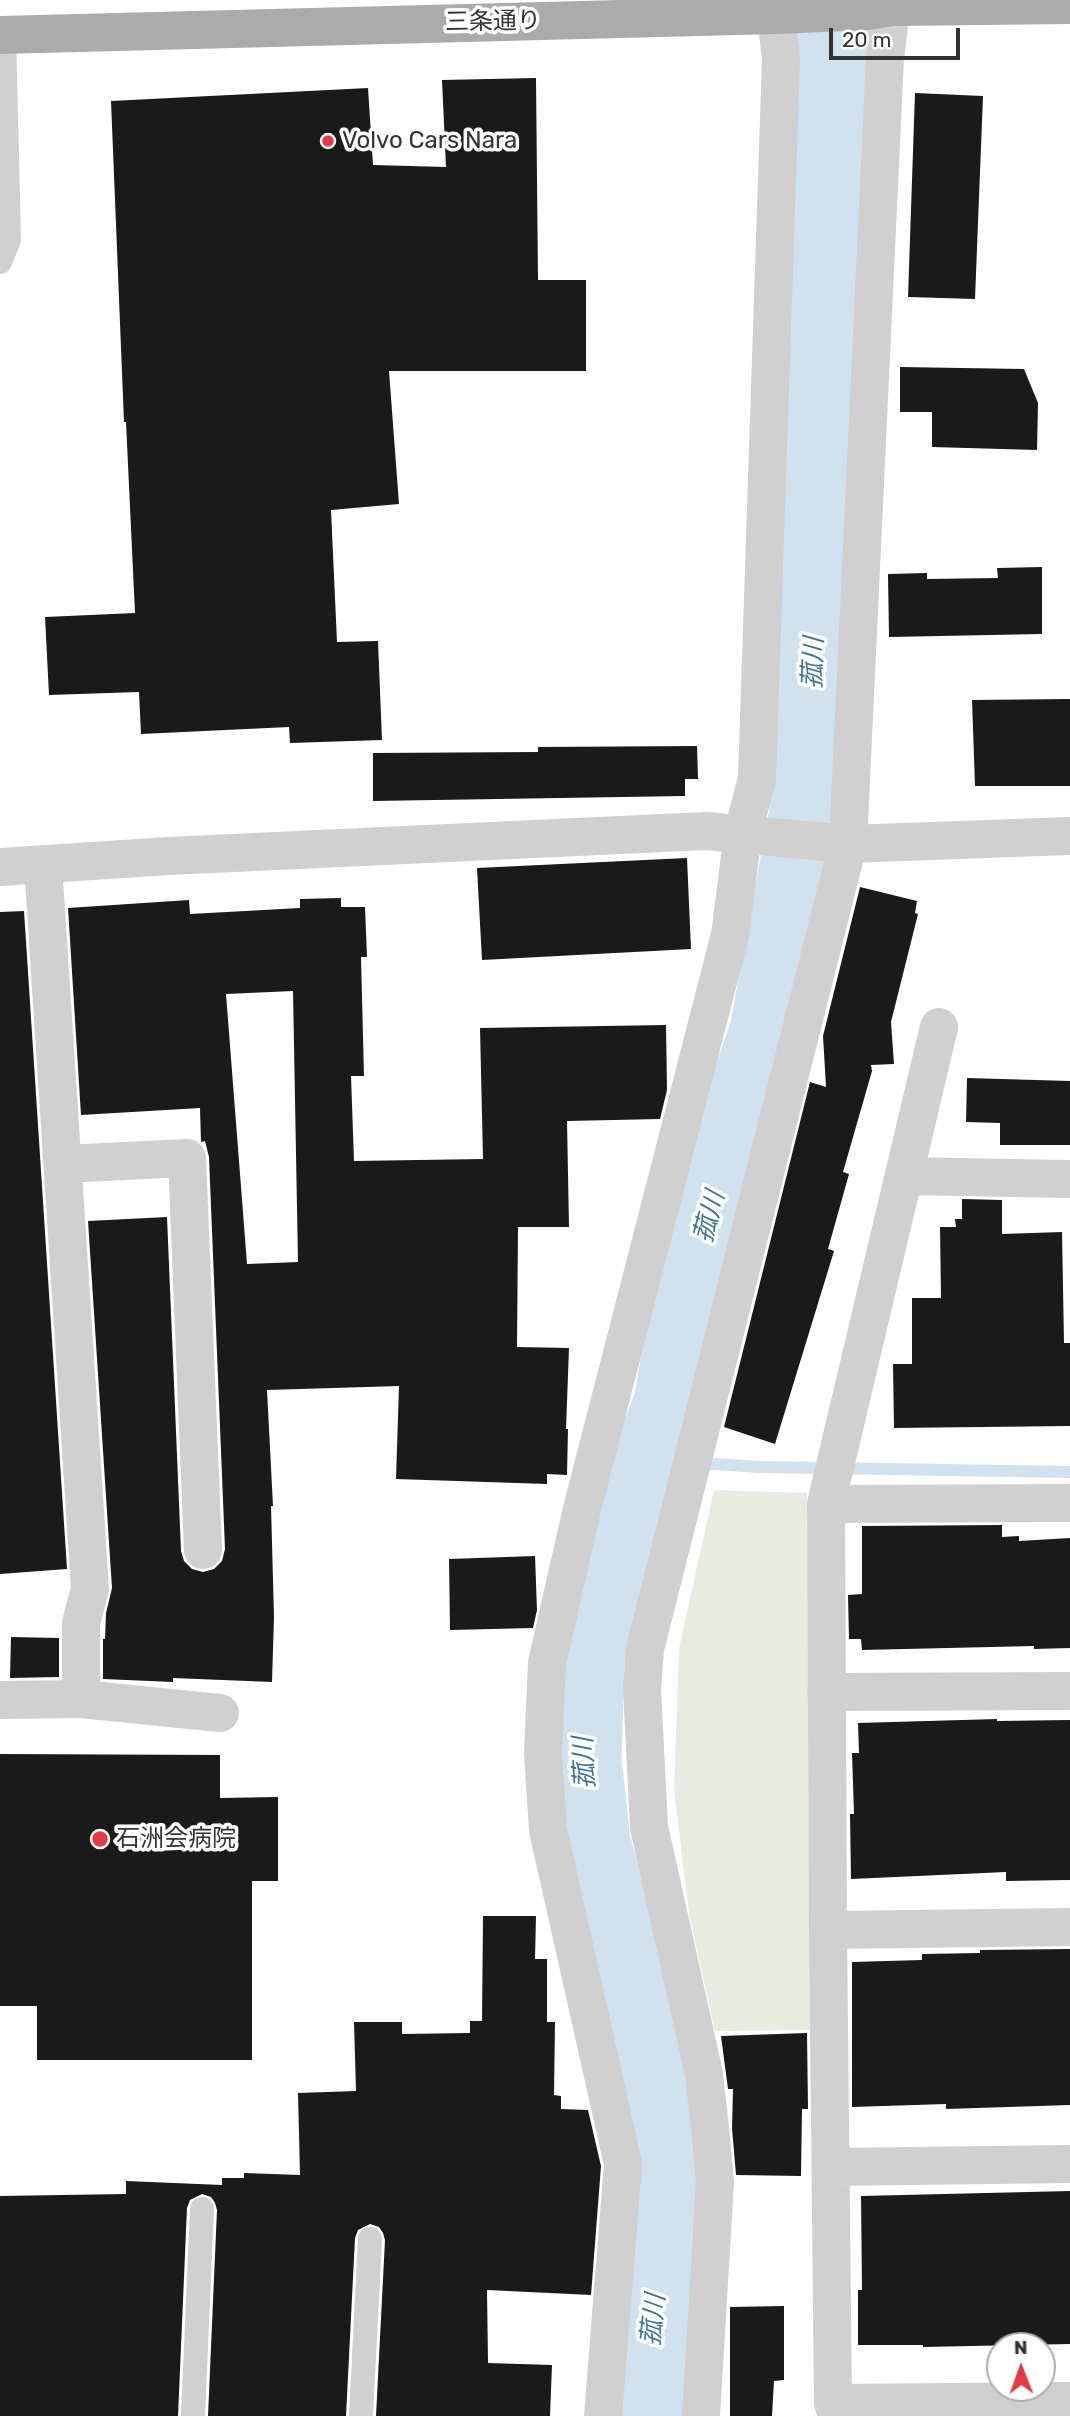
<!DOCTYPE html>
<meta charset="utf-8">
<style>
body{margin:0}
#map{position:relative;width:1070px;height:2416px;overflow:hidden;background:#fff;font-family:Rubik,sans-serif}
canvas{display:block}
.north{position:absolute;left:986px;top:2332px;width:70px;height:70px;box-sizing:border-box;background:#fff;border:2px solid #adadad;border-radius:50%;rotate:359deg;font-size:19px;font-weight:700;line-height:28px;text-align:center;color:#333}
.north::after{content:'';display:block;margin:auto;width:24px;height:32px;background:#e63946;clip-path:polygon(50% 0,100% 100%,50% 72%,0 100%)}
.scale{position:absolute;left:829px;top:28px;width:131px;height:32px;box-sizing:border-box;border:4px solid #333;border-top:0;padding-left:9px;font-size:21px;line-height:24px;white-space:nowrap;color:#333;-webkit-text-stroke:5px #fff;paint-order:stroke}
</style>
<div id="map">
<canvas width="1070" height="2416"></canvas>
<div class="north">N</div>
<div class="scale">20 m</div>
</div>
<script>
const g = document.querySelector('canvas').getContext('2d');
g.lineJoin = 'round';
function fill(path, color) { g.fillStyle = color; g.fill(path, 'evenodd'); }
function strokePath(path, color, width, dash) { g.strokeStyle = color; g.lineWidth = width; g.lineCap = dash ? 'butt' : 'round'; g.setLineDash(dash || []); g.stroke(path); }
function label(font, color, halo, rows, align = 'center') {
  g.font = font + ' Rubik,"Noto Sans JP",sans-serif'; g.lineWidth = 7; g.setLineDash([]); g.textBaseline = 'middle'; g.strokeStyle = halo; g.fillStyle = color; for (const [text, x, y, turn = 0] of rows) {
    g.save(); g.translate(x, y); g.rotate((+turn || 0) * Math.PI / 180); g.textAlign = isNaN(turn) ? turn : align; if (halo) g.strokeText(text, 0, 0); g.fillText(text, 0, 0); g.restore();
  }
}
const green = new Path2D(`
 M 714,1490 L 807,1493 L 810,2030 L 715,2031 L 689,1914 L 674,1790 L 679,1648 Z`);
const stream = new Path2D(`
 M 651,1460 L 760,1467 L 1070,1472`);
const river = new Path2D(`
 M 645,2416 L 665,2212 L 661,2108 L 591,1842 L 582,1760 L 585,1664 L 596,1608 L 627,1492 L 651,1460 L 673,1404 L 695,1274 L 729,1146 L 769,1032 L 809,811 L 833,189 L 834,0`);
const building = new Path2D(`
 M 536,78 L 538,280 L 586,280 L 586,371 L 389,371 L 399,504 L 331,510 L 337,642 L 378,641 L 382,740 L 290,743 L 289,727 L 141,734 L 139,692 L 49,695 L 45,617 L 135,613 L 126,422 L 124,422 L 111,101 L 368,88 L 373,165 L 446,167 L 442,80 Z
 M 915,93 L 983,96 L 975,299 L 908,297 Z
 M 900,367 L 1024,369 L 1038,403 L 1037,450 L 932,447 L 932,412 L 900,412 Z
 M 1042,567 L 1042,634 L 889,637 L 888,574 L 927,573 L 927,579 L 998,578 L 997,568 Z
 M 1070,699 L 1070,786 L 975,786 L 972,700 Z
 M 697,746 L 698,779 L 685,779 L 685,796 L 373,801 L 373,753 L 538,752 L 538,747 Z
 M 687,858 L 691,949 L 482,960 L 477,868 Z
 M 860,887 L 917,901 L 915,913 L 918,914 L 891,1022 L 894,1064 L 871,1065 L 872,1071 L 843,1172 L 849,1174 L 828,1249 L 834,1251 L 775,1444 L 724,1427 L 810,1082 L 826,1087 L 823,1036 Z
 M 341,898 L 341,907 L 365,907 L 367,957 L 361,957 L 364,1076 L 351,1076 L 354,1161 L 483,1159 L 480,1028 L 666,1025 L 667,1090 L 660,1119 L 567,1121 L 569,1227 L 518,1227 L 517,1347 L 569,1348 L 566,1429 L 568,1429 L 567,1475 L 547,1474 L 547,1484 L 396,1479 L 399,1386 L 267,1390 L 273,1506 L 271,1506 L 274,1617 L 272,1682 L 173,1678 L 173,1682 L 103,1679 L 103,1639 L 105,1639 L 106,1613 L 112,1588 L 88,1221 L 167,1217 L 181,1551 L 184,1561 L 192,1569 L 203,1572 L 214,1569 L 222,1561 L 225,1549 L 209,1157 L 205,1141 L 201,1142 L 200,1108 L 81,1115 L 68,908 L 189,900 L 190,914 L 300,908 L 300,899 ZM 293,991 L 298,1262 L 247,1264 L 226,994 Z
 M 24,911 L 67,1569 L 0,1574 L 0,912 Z
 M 967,1078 L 1070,1081 L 1070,1145 L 1000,1145 L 1000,1123 L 966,1122 Z
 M 962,1199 L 1002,1200 L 1002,1234 L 1062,1232 L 1064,1343 L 1070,1343 L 1070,1426 L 894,1428 L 893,1364 L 912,1364 L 912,1298 L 941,1298 L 940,1227 L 956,1227 L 955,1219 L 962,1219 Z
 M 1002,1525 L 1002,1537 L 1019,1536 L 1019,1541 L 1070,1538 L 1070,1648 L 1034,1649 L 1034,1646 L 862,1650 L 861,1639 L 849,1639 L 848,1595 L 862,1594 L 862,1526 Z
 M 535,1556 L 537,1610 L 533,1628 L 450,1630 L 449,1559 Z
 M 11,1637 L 59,1638 L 59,1677 L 10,1678 Z
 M 997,1719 L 997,1721 L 1070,1720 L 1070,1880 L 1006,1881 L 1006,1872 L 851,1879 L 850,1814 L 854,1814 L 852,1753 L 859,1753 L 858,1723 Z
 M 0,1754 L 220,1755 L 220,1798 L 278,1797 L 278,1881 L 252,1881 L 252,2060 L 37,2060 L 37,2006 L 0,2006 Z
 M 483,1916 L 536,1916 L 535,1959 L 547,1959 L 547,2022 L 555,2022 L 554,2095 L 561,2096 L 561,2109 L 588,2110 L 601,2166 L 591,2295 L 487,2290 L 488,2363 L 552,2365 L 550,2416 L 376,2416 L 385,2240 L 383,2233 L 379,2227 L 370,2224 L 358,2230 L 355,2238 L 346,2416 L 208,2416 L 217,2210 L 215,2203 L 211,2197 L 202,2194 L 190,2200 L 187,2208 L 178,2416 L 0,2416 L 0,2196 L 126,2194 L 126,2181 L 222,2185 L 222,2178 L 244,2178 L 244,2173 L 300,2175 L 298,2093 L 356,2091 L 354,2022 L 402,2022 L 402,2034 L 470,2033 L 470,2021 L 482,2021 Z
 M 1070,1949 L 1070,2105 L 946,2109 L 946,2104 L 852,2107 L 852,1962 L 922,1960 L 922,1954 L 980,1953 L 980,1950 Z
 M 807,2033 L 808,2109 L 802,2109 L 801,2176 L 736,2175 L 732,2128 L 733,2089 L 728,2089 L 721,2036 Z
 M 1070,2191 L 1070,2344 L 923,2347 L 923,2345 L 858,2345 L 858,2290 L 862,2290 L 861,2196 Z
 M 784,2306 L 784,2380 L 774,2381 L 772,2416 L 730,2416 L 730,2307 Z`);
const service = new Path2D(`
 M 0,262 L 9,240 L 4,35
 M 193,2416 L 202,2209
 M 361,2416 L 370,2239`);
const minor = new Path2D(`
 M 743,833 L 757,778 L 781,59 L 776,15
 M 43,864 L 90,1589 L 81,1623 L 81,1699
 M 0,867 L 169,856 L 706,831 L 848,844 L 1070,836
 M 63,1164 L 187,1158 L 203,1550
 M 905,1176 L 1067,1179
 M 826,1504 L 1070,1503
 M 826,1692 L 1070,1691
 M 0,1700 L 81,1699 L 220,1713
 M 828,1930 L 1070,1927
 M 831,2167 L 1070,2164
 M 833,2403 L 1070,2401
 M 701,2416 L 715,2182 L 711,2137 L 704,2074 L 649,1827 L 642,1689 L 645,1649 L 848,844 L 885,58 L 892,0
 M 837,2416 L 833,2403 L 828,1930 L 826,1504 L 939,1027`);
const tertiary = new Path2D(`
 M 603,2416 L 623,2164 L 548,1830 L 543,1754 L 547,1663 L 582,1509 L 730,935 L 743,833`);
const primary = new Path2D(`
 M 0,35 L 776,15 L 867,11 L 892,7 L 1070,5`);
const markers = [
 [328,141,7,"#e63946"],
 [100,1839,9,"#e63946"]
];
const streetNames = [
 ["三条通り",493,22,-1]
];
const poiNames = [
 ["Volvo Cars Nara",342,141],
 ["石洲会病院",116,1839]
];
const waterNames = [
 ["菰川",814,663,-88],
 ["菰川",710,1217,-75],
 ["菰川",585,1763,-93],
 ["菰川",654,2320,-84]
];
fill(green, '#e6ecdf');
strokePath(stream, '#cfe2ee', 12);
strokePath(river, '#cfe2ee', 79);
fill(building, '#1a1a1a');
strokePath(service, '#d0d0d0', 24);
strokePath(minor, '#d0d0d0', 38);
strokePath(tertiary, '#d0d0d0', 38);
strokePath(primary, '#ababab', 38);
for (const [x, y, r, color] of markers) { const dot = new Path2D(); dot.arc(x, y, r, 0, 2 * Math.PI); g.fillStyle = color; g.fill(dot); strokePath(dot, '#fff', 2.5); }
label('24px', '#333', '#fff', streetNames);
label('24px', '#333', '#fff', poiNames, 'left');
label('italic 26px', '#3f7597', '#fff', waterNames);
</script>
